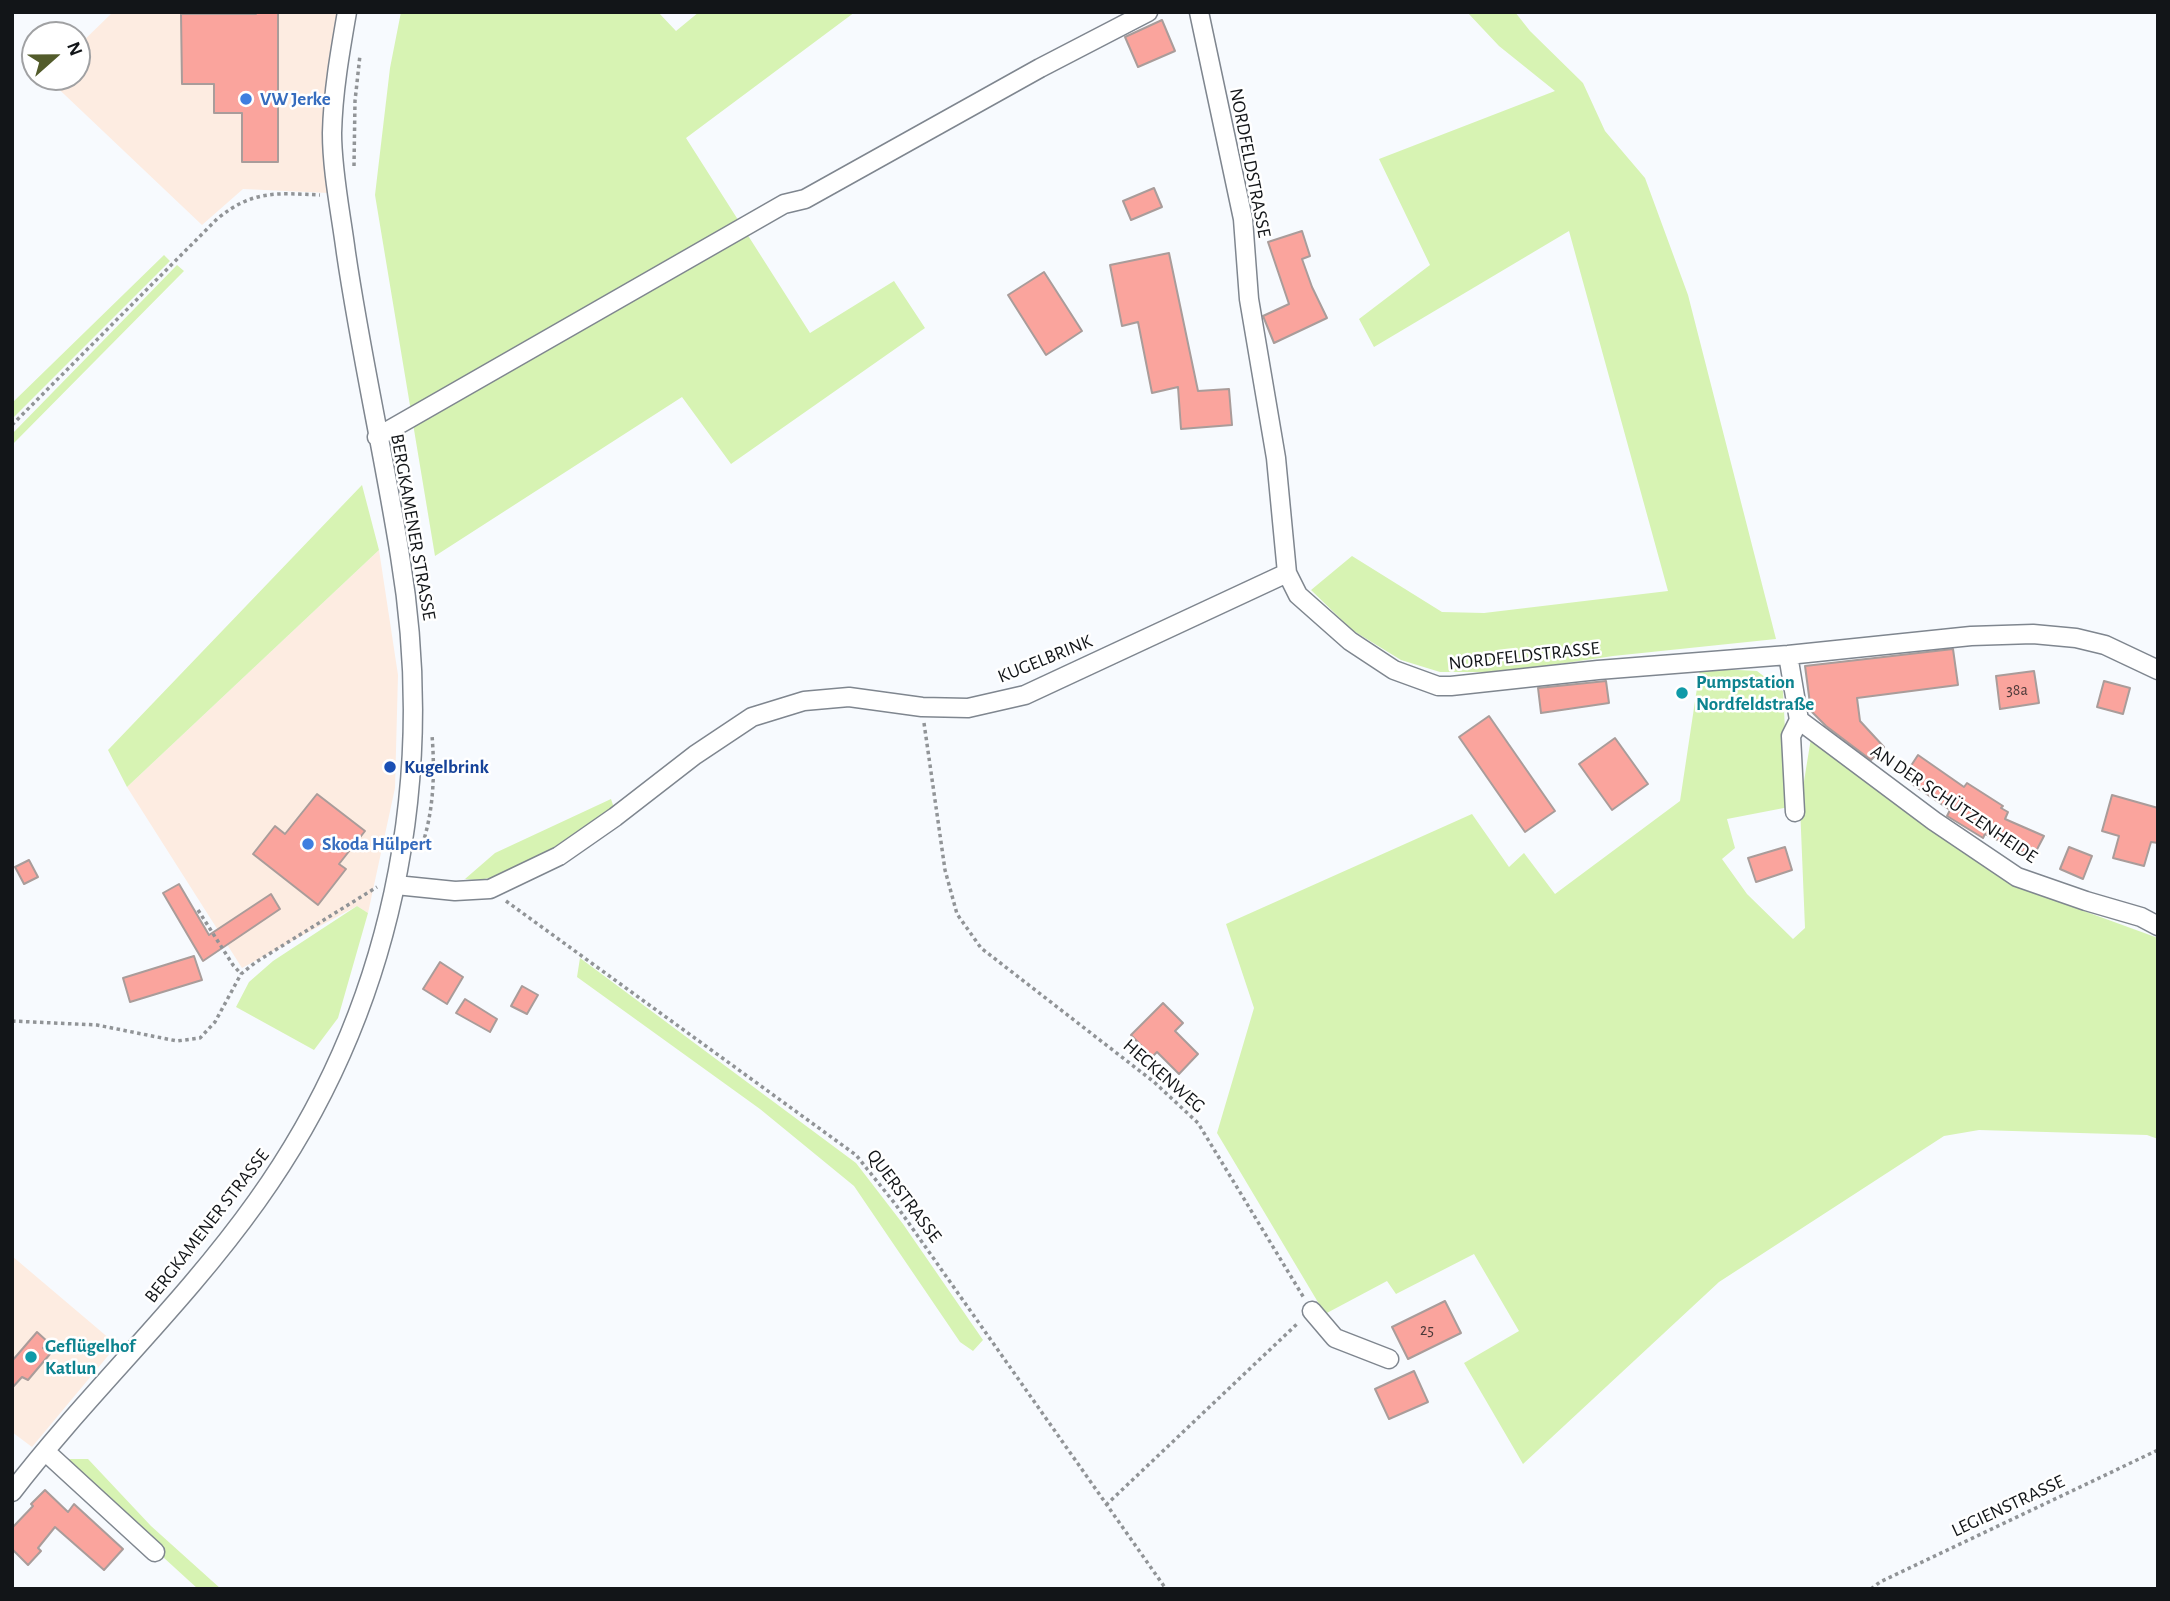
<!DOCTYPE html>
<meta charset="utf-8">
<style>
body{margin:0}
#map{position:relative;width:2170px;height:1601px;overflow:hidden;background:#f7fafe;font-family:"Alegreya Sans",sans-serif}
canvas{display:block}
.frame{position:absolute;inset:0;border:14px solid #121518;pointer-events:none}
.north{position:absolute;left:21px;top:21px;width:70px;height:70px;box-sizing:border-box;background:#fff;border:2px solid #a0a1a3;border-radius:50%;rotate:69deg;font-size:19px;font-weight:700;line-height:28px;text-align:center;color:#121518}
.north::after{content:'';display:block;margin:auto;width:24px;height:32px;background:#535c2b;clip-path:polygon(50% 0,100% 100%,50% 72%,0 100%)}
</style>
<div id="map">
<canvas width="2170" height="1601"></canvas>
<div class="frame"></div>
<div class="north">N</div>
</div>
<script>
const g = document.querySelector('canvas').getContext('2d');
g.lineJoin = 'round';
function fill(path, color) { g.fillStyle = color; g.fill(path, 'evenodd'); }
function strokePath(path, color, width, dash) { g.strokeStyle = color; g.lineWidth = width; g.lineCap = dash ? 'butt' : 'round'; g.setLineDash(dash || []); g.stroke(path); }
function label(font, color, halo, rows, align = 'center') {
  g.font = font + ' "Alegreya Sans",sans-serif'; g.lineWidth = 5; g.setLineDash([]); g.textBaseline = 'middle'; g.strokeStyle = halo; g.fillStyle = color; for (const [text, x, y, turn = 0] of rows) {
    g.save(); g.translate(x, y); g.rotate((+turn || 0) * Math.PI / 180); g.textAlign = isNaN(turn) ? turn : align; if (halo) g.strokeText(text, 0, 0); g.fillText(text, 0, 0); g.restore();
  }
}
const commercial = new Path2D(`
 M 113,12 L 351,12 L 329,193 L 243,189 L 202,225 L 46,77 L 77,77 L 77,47 Z
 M 379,550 L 398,675 L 395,788 L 368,913 L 357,906 L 242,968 L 127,787 Z
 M 12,1256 L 117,1345 L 32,1447 L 12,1432 Z`);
const green = new Path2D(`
 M 401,12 L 658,12 L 676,31 L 699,12 L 855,12 L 686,138 L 810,333 L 894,281 L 925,328 L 731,464 L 682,397 L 435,556 L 375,195 L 390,68 Z
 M 1467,12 L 1515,12 L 1530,31 L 1583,83 L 1605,131 L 1645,178 L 1688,295 L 1776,639 L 1613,656 L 1505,672 L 1440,672 L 1401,660 L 1352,630 L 1311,590 L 1352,556 L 1442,612 L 1484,613 L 1668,591 L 1569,231 L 1374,347 L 1359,319 L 1430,265 L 1379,159 L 1555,91 L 1499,46 Z
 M 164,255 L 170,261 L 12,419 L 12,403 Z
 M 177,265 L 184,271 L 12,445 L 12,434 Z
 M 362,485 L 379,550 L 127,787 L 108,750 Z
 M 1700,668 L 1757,671 L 1783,691 L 1789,807 L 1727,819 L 1735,848 L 1722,859 L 1747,894 L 1793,939 L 1805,928 L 1800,806 L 1811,738 L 2010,884 L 2158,938 L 2158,1139 L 2147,1135 L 1979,1130 L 1944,1136 L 1719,1282 L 1523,1464 L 1464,1363 L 1519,1331 L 1474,1254 L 1396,1294 L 1387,1281 L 1325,1314 L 1217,1133 L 1254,1008 L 1226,924 L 1472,814 L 1509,867 L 1524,853 L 1555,894 L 1680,801 Z
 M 611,799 L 614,808 C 573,835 516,886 465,879 L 495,853 Z
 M 357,906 L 368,913 L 338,1018 L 314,1050 L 236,1007 L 249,982 L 273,961 Z
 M 580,958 L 856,1163 L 903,1224 L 983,1340 L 973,1351 L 960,1342 L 854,1186 L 760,1109 L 577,977 Z
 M 66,1459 L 88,1459 L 151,1526 L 221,1589 L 198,1589 L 163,1557 Z`);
const building = new Path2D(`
 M 256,12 L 278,12 L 278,162 L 242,162 L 242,113 L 214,113 L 214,84 L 182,84 L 181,14 L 256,14 Z
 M 1162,20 L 1175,51 L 1138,67 L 1125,37 Z
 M 1154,188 L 1162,207 L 1131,220 L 1123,201 Z
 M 1302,231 L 1310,256 L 1302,259 L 1312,287 L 1327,318 L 1274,343 L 1263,316 L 1289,304 L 1268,242 Z
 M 1169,253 L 1198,391 L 1229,389 L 1232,425 L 1181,429 L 1178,387 L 1152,393 L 1138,322 L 1122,326 L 1110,265 Z
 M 1044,272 L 1082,331 L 1046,355 L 1008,295 Z
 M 1953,649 L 1958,685 L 1857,698 L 1860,721 L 1884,747 L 1871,760 L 1826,726 L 1811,711 L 1805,666 Z
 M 2034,671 L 2039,703 L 2000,709 L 1996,676 Z
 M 1606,681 L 1609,703 L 1541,713 L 1538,688 Z
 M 2104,681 L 2130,688 L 2123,714 L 2097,707 Z
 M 1489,716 L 1555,811 L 1525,832 L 1459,737 Z
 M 1615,738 L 1648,784 L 1612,810 L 1579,764 Z
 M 1918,755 L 1964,787 L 1967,783 L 2003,806 L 2001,808 L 2008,812 L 2005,819 L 2044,836 L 2033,857 L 1985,834 L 1983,838 L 1947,816 L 1950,810 L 1903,778 Z
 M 317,794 L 365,831 L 339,864 L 346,869 L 318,905 L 253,854 L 275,826 L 285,834 Z
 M 2112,795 L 2158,808 L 2158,843 L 2151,842 L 2144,866 L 2113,858 L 2119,836 L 2102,831 Z
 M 1785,847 L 1792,870 L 1756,882 L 1748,858 Z
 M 2069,847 L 2092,856 L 2083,879 L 2060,869 Z
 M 29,860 L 38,877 L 24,884 L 15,867 Z
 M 179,884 L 209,935 L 271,894 L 280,909 L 203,961 L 163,893 Z
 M 194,956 L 202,980 L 130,1002 L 123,978 Z
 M 440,962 L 463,977 L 447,1004 L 423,989 Z
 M 522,986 L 538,995 L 527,1014 L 511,1006 Z
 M 465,999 L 497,1019 L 490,1032 L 456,1013 Z
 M 1163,1003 L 1183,1023 L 1175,1031 L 1198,1054 L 1179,1074 L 1157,1052 L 1152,1057 L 1131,1035 Z
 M 1445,1301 L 1461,1333 L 1408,1359 L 1392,1327 Z
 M 37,1332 L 49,1343 L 43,1348 L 50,1354 L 28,1380 L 22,1377 L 12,1388 L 12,1361 Z
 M 1414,1371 L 1428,1402 L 1389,1419 L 1375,1389 Z
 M 45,1490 L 68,1512 L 74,1504 L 123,1549 L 104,1570 L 55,1527 L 38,1548 L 41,1551 L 28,1565 L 12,1549 L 12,1528 L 33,1506 L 31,1504 Z`);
const path = new Path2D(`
 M 354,166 L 355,101 L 360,55
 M 12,425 L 217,219 C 252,190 277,193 320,195
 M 924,723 L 945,870 L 957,914 L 981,948 L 1154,1082 L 1198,1123 L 1304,1298
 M 420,851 C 434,814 435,773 432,735
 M 506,901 L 856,1155 L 896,1205 L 1166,1589
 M 198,910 L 233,965 L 241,974
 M 12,1021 L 97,1025 L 177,1041 L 200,1038 L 215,1022 L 241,974 L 256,962 L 377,887
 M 1106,1505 L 1298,1323
 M 1871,1589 L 1880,1582 L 2158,1450`);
const minor = new Path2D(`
 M 1199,12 L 1243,219 L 1249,299 L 1276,458 L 1287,573 L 1298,595 L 1350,641 L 1394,670 L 1438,686 L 1451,686 L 1598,670 L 1788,655 L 1971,636 L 2033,634 L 2076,638 L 2105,645 L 2158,670
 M 377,437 L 784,204 L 805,199 L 1040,68 L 1148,12
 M 1788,655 L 1799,720 L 1934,821 L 2017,877 L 2086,901 L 2141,917 L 2158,926
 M 1795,812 L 1791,736 L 1799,720
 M 396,885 L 455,891 L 490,889 L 559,856 L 615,817 L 695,755 L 752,717 L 804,701 L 849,697 L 922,707 L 968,708 L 1025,695 L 1287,573
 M 1312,1311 L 1335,1338 L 1389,1359
 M 46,1452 L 155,1552
 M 12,1492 C 89,1392 183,1305 257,1201 C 392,1012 438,784 400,556 C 384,455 361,355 346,253 C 341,214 332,172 332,133 C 333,92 340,52 347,12`);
const markers = [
 [246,99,7,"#3f7fe0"],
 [1682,693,7,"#0f9aa8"],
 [390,767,7,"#1a4fb4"],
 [308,844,7,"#3f7fe0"],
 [31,1357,7,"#0f9aa8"]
];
const numberNames = [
 ["38a",2017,690],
 ["25",1427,1330]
];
const shopNames = [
 ["VW Jerke",260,99],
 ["Skoda Hülpert",322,844]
];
const streetNames = [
 ["NORDFELDSTRASSE",1250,163,79],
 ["BERGKAMENER STRASSE",413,527,80],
 ["NORDFELDSTRASSE",1524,656,-6],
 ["KUGELBRINK",1045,659,-22],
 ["AN DER SCHÜTZENHEIDE",1954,804,34],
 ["HECKENWEG",1164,1076,41],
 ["QUERSTRASSE",904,1196,53],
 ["BERGKAMENER STRASSE",207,1226,-52],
 ["LEGIENSTRASSE",2008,1506,-25]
];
const cultureNames = [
 ["Pumpstation",1696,682],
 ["Nordfeldstraße",1696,704],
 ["Geflügelhof",45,1346],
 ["Katlun",45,1368]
];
const transitNames = [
 ["Kugelbrink",404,767]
];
fill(commercial, '#fdece1');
fill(green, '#d7f3b3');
fill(building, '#faa49d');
strokePath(building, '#a99c9a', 2);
strokePath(minor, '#7f868f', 21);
strokePath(path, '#919497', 3.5, [3.5, 3.5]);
strokePath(minor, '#fff', 18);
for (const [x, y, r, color] of markers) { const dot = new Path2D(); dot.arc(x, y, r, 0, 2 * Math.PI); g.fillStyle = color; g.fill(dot); strokePath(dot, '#fff', 2.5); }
label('16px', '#4c3939', null, numberNames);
label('bold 19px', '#366cbe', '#fff', shopNames, 'left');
label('19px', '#121518', '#fff', streetNames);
label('bold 19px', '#0d838f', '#fff', cultureNames, 'left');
label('bold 19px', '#164399', '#fff', transitNames, 'left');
</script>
